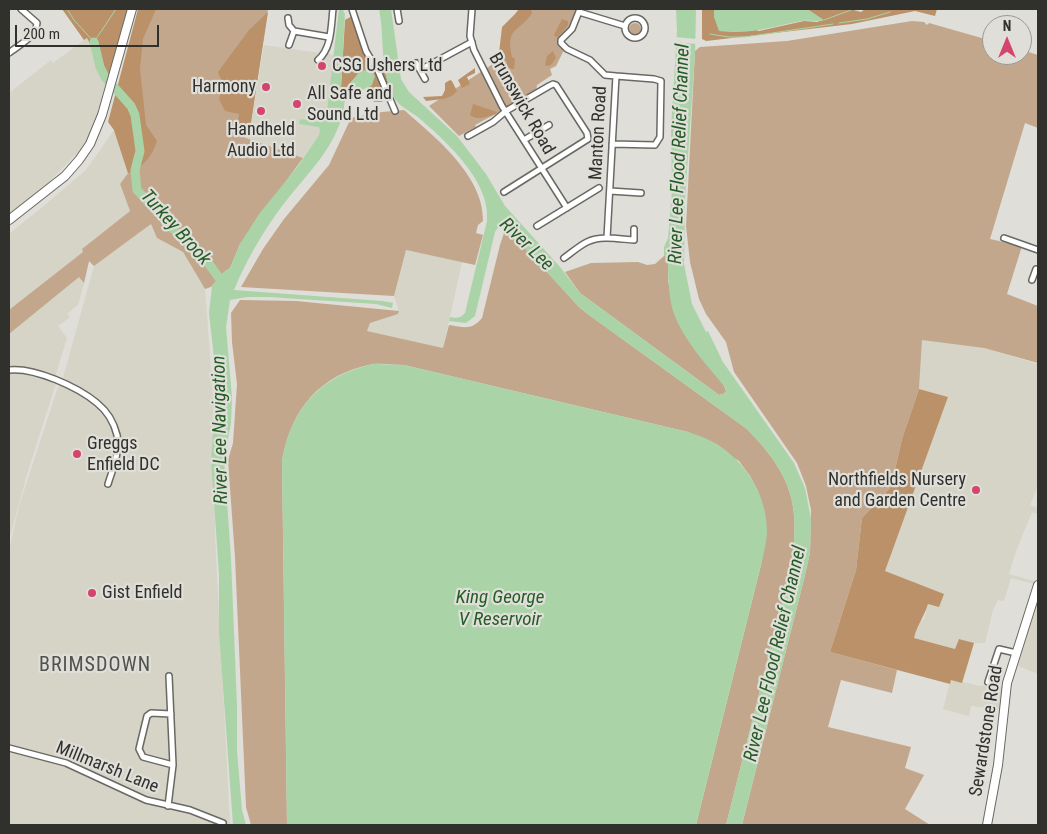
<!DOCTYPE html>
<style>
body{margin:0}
#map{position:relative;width:1047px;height:834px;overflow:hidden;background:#dfded8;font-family:"Roboto Condensed",sans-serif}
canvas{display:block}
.frame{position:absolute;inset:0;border:10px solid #30302d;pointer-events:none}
.north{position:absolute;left:982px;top:15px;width:50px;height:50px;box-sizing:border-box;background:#dfded8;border:1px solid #999894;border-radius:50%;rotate:0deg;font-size:14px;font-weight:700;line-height:20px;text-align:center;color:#30302d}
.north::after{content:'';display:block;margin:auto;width:18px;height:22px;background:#d3456d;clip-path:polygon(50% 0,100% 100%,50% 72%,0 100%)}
.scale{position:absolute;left:15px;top:25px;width:144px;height:22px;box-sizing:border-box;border:2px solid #30302d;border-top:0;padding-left:6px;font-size:15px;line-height:18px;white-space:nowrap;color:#30302d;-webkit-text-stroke:4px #dfded8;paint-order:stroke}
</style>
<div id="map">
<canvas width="1047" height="834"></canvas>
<div class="frame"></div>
<div class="north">N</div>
<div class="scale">200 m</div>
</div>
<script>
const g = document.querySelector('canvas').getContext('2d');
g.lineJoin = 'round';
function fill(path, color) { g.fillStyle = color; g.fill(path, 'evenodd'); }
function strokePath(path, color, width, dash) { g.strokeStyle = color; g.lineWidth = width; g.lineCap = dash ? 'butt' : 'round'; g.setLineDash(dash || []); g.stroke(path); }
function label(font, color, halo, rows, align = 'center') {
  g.font = font + ' "Roboto Condensed",sans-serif'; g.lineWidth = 4.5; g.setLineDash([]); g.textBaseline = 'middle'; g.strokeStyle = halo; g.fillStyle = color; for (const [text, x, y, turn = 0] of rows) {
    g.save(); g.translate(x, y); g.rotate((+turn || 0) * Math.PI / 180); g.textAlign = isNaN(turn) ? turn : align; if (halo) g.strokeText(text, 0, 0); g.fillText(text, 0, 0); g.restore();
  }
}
const built = new Path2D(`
 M 87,38 L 93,47 L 98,67 L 106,83 L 96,118 L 84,146 L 32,199 L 9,217 L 9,93 L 51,60 L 53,63 Z
 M 264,45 L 334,55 L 326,119 L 319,135 L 303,158 L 242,137 L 251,122 Z
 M 114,130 L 128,173 L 120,184 L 130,211 L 82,249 L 89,261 L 84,283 L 78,305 L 68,313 L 69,318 L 58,326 L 67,338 L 56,374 L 56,383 L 28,471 L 9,540 L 9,234 L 46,204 L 86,170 Z
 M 151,224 L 157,238 L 183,252 L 205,289 L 213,396 L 215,537 L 230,825 L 9,825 L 9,551 L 19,506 L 57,390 L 63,378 L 94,266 Z
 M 406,250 L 462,262 L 443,348 L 367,331 L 370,323 L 398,314 L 399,311 L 394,296 Z
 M 922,339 L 984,348 L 1038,364 L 1038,486 L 1030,505 L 1038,508 L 1038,514 L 1032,512 L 1016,551 L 1009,574 L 1034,581 L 1034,584 L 1011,578 L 1004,601 L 998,600 L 993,610 L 985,643 L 974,643 L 959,639 L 955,649 L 913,638 L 919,622 L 924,619 L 928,604 L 885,571 L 948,397 L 919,389 Z
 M 1038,599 L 1038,674 L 1018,666 Z
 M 951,679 L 979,686 L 993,685 L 1002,686 L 1000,709 L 971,706 L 969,716 L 943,709 Z`);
const green = new Path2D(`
 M 141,9 L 268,9 L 251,122 L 243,137 L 303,158 L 240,244 L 230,268 L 223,273 L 211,287 L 205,289 L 183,252 L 157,238 L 151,224 L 94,266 L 89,261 L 84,283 L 79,277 L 9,334 L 9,310 L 83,252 L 82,249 L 130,211 L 120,184 L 128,173 L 114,130 Z
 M 522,9 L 578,9 L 571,26 L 560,43 L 564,50 L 556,66 L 550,69 L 552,75 L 537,85 L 536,92 L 475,125 L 476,127 L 459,136 L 429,106 L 499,60 L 506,27 Z
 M 912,21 L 924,22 L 927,25 L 929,23 L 992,41 L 992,55 L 1022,55 L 1022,50 L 1038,55 L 1038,128 L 1025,123 L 990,239 L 1022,246 L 1007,294 L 1038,306 L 1038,363 L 984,348 L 922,340 L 919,389 L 902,439 L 891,487 L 862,518 L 856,570 L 830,652 L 897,670 L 892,693 L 841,680 L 828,727 L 911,747 L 905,768 L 924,775 L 905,809 L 930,825 L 742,825 L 804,579 L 810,553 L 811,510 L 806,486 L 797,463 L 734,372 L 726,342 L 706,314 L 699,299 L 690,262 L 686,226 L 695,51 L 700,47 L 787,41 Z
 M629 29a6 6 0 1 1 12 0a6 6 0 1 1-12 0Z
 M 404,110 C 435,137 484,176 483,221 L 478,225 L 476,233 L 483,235 L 475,265 L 406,250 L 394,296 L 241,287 L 263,249 L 284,219 L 329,165 L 351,118 L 382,112 Z
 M 506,227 L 579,307 L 589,315 L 747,429 C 792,475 801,505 791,567 L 726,825 L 696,825 L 762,561 L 758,491 L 750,476 L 739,461 L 688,432 L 404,365 C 394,365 383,363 373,364 C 320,374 291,409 282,461 L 287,825 L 251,825 L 246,807 L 235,557 L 228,460 L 233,443 L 237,384 L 232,342 L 231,313 L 240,300 L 296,301 L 399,311 L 398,314 L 370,323 L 367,331 L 443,348 L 449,325 C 464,327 471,331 482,318 L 500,245 Z
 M 664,256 L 668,256 L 668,282 L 725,388 L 726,392 L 723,394 L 719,395 L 580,293 L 565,272 L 591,263 L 638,262 L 647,265 L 655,264 Z`);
const forest = new Path2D(`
 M 62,9 L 129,9 L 106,83 C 96,69 96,52 87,38 L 84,40 Z
 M 138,9 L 156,9 L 143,39 L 140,69 L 146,125 L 157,141 C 151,158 144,166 128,173 L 114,130 L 108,122 Z
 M 519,9 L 531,9 L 532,13 C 519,33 505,27 512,57 L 515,59 L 514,69 L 511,69 L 506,66 L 507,62 L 504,59 L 503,55 L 499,53 L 502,27 L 515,14 Z
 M 702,9 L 714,9 L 714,17 L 759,31 L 804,21 L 817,22 L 823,20 L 807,9 L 850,9 L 861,12 L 865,9 L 937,9 L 935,16 L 915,11 L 852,24 L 706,41 L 702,39 Z
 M 268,12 L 251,122 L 242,137 L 237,131 L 239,114 L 225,111 L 219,99 L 223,84 L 218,72 L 249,30 Z
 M 352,16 L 375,69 L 385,72 L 391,90 L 384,89 L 385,98 L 382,102 L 374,102 L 368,87 L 372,85 L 358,74 L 346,88 L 341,87 L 345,20 Z
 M 562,19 L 568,21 L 568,25 L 559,36 L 556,37 L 554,35 Z
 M 553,51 L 556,58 L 551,65 L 547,66 L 545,65 L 547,56 Z
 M 475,68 L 475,73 L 467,77 L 470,84 L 462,88 L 458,80 Z
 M 450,80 L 452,81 L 457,91 C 449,101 438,99 426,101 L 423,97 L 442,96 L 445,90 L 445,83 Z
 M 473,104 L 497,112 L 496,114 C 486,117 478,121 470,115 Z
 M 919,389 L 948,397 L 885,571 L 944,594 L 939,607 L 928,604 C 924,617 917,625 914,638 L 955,649 L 959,639 L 974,643 L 962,683 L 951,680 L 950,684 L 830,652 L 856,570 L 862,518 L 891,487 L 902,439 Z`);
const water = new Path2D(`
 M 339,9 L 343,9 L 344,13 L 345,13 L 341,91 L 343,92 L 358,74 L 364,70 L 373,73 L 375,76 L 372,85 L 345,99 C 341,147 303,176 277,213 C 260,237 245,263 234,290 L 382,301 L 393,303 L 392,308 L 376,304 L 269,297 L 247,297 L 230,300 L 226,327 L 232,397 L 231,423 L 224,458 L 231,559 L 237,705 L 237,751 L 242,810 L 246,825 L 233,825 L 219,632 L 219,574 L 211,460 L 217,384 L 209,313 L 212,286 L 223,273 L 230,268 L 240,244 L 259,214 L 298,166 L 319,135 L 320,130 L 319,127 L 299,124 L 300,119 L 320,122 L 326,119 Z
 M 379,9 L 391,9 L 401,79 L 409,92 L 457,136 L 486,174 L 505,206 L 560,267 L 580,293 L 719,395 L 723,394 L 726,392 L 725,387 C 706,364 683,340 673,311 C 668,293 668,275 668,257 L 664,256 L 664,247 L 668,238 L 672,190 L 671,129 L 677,31 L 676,9 L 696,9 L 695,54 L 685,200 L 684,264 L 692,304 L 706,332 L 708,331 L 723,362 L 794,463 L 805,488 L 811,519 L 810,553 L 804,579 L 742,825 L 726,825 L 791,567 C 801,505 792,475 747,429 L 589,315 L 579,307 L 505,227 L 499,226 L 495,232 L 475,316 L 466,323 L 449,321 L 450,317 C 456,318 460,319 465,313 L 487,221 C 491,182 447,142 419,118 C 412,112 400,107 395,99 C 379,73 385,38 379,9 Z
 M 714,9 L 807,9 L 824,20 C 816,22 809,20 801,21 C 770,27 751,35 719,31 L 714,17 Z
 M 374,364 L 404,365 L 688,432 C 698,435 708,439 717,444 C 746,463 767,495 767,531 C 767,541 764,551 762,561 L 696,825 L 287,825 L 282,461 C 291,408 321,375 374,364 Z`);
const pier = new Path2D(`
 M 674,37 L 697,39 L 697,44 L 673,42 Z`);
const stream = new Path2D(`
 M 67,9 L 74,20 L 94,42 L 116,9
 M 824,20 L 851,10
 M 839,23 L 867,19 L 890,12
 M 710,34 L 729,37 L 745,37 L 833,24`);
const river = new Path2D(`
 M 94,42 L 100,67 L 105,77 L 131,106 L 135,115 L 140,151 L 135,170 L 137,190 L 174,230 L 187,240 L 206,260 L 225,286`);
const street = new Path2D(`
 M 352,9 L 366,51 L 378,71 L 395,111
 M 397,9 L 399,21
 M 472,9 L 470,36 L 474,50 L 502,106 L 567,208
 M 580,9 L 572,29 L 561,40 L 561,43 L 567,49 L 590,60 L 605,75 L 616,76 L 607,238
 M 579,12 L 625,26
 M 288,18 L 289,25 L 294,31 L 289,45
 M625 28a10 10 0 1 1 20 0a10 10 0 1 1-20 0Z
 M 294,31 L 329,37
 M 9,53 C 19,45 36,37 37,23 L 21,9
 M 318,60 C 332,48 331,26 333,9
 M 416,63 L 420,70
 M 425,79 L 420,70 L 472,42
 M 468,136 L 493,122 L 506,111 L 549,86 L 553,84 L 556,85 L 587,133 L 588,139 L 504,192
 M 524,140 L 549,125
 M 612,144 L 655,145 L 660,137 L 661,81 L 654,79 L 616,76
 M 610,191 L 641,193
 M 537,226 L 599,188
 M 1004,238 L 1038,250
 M 564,258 C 571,253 579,246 587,242 C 601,235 619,239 634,240 L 634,229
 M 1032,280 L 1036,269 L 1038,270
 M 9,370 C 34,367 78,387 97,403 C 107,411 114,423 117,435 C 120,452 113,468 108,484
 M 988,682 L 999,649 L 1016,653
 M 171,714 L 151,713 L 147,716 L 139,749 L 143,757 L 173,765
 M 9,748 L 66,763 L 146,800 L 190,810 L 223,823
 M 168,806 L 173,765 L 169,676`);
const primary = new Path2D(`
 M 9,220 L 65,176 L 79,160 L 90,144 L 102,115 L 132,9
 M 987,825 L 998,765 L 1007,683 L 1038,585`);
const markers = [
 [322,66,5,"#d3456d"],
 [266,87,5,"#d3456d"],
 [297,104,5,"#d3456d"],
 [261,111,5,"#d3456d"],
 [77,454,5,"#d3456d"],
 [976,490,5,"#d3456d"],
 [92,593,5,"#d3456d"]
];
const poiNames = [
 ["CSG Ushers Ltd",332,66],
 ["Harmony",256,87,"right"],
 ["All Safe and",307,94],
 ["Sound Ltd",307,115],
 ["Handheld",261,130,"center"],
 ["Audio Ltd",261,151,"center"],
 ["Greggs",87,444],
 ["Enfield DC",87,465],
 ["Northfields Nursery",966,480,"right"],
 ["and Garden Centre",966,501,"right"],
 ["Gist Enfield",102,593]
];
const streetNames = [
 ["Brunswick Road",521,104,60],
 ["Manton Road",599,133,-87],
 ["Sewardstone Road",987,731,-81],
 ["Millmarsh Lane",107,768,22]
];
const waterNames = [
 ["River Lee Flood Relief Channel",680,154,-88],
 ["Turkey Brook",175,228,48],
 ["River Lee",526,245,44],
 ["River Lee Navigation",221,430,-91],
 ["King George",500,598],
 ["V Reservoir",500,620],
 ["River Lee Flood Relief Channel",776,654,-77]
];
const quarterNames = [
 ["BRIMSDOWN",95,666]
];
fill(built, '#d5d4c7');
fill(green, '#c2a78d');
fill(forest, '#ba9168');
fill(water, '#aad4a8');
fill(pier, '#dfded8');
strokePath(stream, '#aad4a8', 1);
strokePath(river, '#aad4a8', 9);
strokePath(street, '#696964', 8);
strokePath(primary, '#696964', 10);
strokePath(street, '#fff', 5);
strokePath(primary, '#fff', 8);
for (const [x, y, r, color] of markers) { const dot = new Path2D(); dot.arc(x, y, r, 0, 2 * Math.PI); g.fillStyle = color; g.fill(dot); strokePath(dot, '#dfded8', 2); }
label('18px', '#30302d', '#dfded8', poiNames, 'left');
label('18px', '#30302d', '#dfded8', streetNames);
label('italic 19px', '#235c24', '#dfded8', waterNames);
g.letterSpacing = '1px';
label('20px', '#52524d', '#dfded8', quarterNames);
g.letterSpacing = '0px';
</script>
